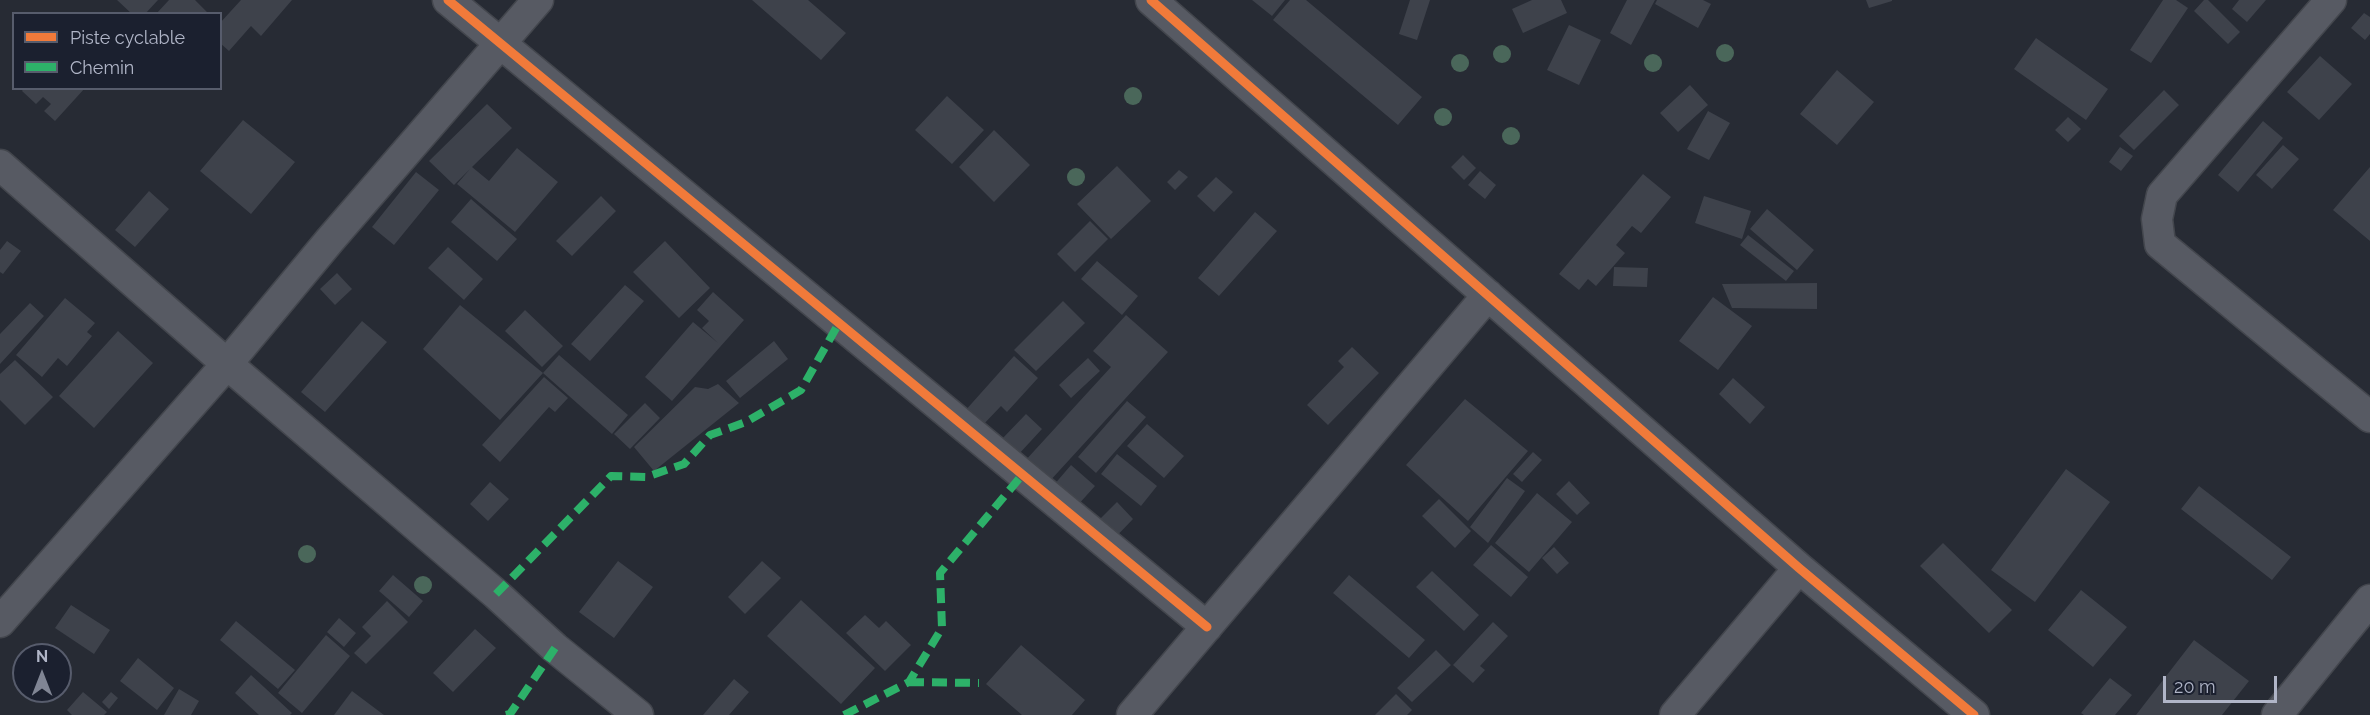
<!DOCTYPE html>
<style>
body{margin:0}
#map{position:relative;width:2370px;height:715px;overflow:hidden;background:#272b34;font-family:Raleway,sans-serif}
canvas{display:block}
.legend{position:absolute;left:12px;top:12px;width:210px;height:78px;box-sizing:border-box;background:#1b202f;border:2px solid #575c6c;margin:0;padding:8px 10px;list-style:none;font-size:18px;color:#b0b5c7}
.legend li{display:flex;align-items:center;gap:12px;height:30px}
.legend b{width:30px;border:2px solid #575c6c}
.north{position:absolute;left:12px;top:643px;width:60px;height:60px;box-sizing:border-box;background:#1b202f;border:2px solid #575c6c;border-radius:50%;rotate:0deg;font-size:16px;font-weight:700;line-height:24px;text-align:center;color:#b0b5c7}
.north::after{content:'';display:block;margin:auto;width:21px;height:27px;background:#808594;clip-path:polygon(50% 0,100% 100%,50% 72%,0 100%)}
.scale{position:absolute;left:2163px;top:676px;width:114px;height:27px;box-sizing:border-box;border:3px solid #b0b5c7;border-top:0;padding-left:8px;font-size:18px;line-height:21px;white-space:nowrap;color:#b0b5c7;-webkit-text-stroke:4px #1b202f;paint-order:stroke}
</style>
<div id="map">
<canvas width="2370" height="715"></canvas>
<ul class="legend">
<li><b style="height:8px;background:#f17a3a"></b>Piste cyclable</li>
<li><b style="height:8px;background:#2db169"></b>Chemin</li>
</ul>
<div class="north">N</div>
<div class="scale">20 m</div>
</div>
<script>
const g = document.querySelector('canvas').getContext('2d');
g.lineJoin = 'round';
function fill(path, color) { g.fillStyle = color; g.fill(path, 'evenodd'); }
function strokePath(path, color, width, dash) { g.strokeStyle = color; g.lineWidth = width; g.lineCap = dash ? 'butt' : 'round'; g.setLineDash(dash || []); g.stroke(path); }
const building = new Path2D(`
 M 117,0 L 158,0 L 145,14 L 132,14 Z
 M 169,0 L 195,0 L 209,14 L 156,14 Z
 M 241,0 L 292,0 L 261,36 L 251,26 L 229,51 L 220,43 L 220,23 Z
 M 752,0 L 808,0 L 846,33 L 821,60 Z
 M 1252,0 L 1285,0 L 1272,16 Z
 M 1290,0 L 1306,0 L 1422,97 L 1398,125 L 1273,20 Z
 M 1410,0 L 1430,0 L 1417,40 L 1399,34 Z
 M 1532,0 L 1561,0 L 1567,13 L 1523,33 L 1512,9 Z
 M 1627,0 L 1655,0 L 1631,45 L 1610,33 Z
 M 1657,0 L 1703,0 L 1711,4 L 1698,28 L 1655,4 Z
 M 1866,0 L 1892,0 L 1892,1 L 1869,8 Z
 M 2163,0 L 2176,0 L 2188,8 L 2151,63 L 2130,50 Z
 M 2204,0 L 2208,0 L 2240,32 L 2228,44 L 2194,11 Z
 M 2239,0 L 2266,0 L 2247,22 L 2232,9 Z
 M 2364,13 L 2370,17 L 2370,34 L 2365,40 L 2351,28 Z
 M 1569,25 L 1601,40 L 1579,85 L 1547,70 Z
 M 2036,38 L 2108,89 L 2086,120 L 2014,69 Z
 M 2320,56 L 2352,84 L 2319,120 L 2287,92 Z
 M 1837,70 L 1874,102 L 1837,145 L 1800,114 Z
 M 1690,85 L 1708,105 L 1678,132 L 1660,113 Z
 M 24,88 L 85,88 L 55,121 L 44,111 L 51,104 L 43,97 L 36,104 L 22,91 Z
 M 2164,90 L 2179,105 L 2134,150 L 2119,136 Z
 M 947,96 L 984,130 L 952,164 L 915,130 Z
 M 487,104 L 512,128 L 472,167 L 489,181 L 517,148 L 558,182 L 515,232 L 457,184 L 470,169 L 454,185 L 429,161 Z
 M 1708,111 L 1730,123 L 1709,160 L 1687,149 Z
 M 2068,117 L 2081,129 L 2068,142 L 2055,130 Z
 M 243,120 L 295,162 L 251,214 L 200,171 Z
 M 2263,121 L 2283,138 L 2238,192 L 2218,175 Z
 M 994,130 L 1030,165 L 994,202 L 959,167 Z
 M 2283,145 L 2299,159 L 2272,189 L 2256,175 Z
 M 2120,147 L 2133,156 L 2121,171 L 2109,162 Z
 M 1463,155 L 1476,168 L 1464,180 L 1451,167 Z
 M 1117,166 L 1151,201 L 1111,239 L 1077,204 Z
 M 2370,167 L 2370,241 L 2333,210 Z
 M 1179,170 L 1188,177 L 1175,190 L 1167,182 Z
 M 1480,171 L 1496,185 L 1485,199 L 1468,185 Z
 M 416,172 L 439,190 L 394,245 L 372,227 Z
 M 1643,174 L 1671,197 L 1641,233 L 1632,226 L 1616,245 L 1625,253 L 1596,286 L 1588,279 L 1579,290 L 1559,274 Z
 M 1216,177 L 1233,192 L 1214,212 L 1197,196 Z
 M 149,191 L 169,209 L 135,247 L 115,230 Z
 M 601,196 L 616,211 L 572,256 L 556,241 Z
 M 1704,196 L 1751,211 L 1742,239 L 1695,223 Z
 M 471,199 L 517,239 L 497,261 L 451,222 Z
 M 1767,209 L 1814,250 L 1797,270 L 1750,229 Z
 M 1255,212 L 1277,231 L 1219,296 L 1198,278 Z
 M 1090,221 L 1108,239 L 1075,272 L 1057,254 Z
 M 1748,235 L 1794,271 L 1786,281 L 1740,245 Z
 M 7,241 L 21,251 L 3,274 L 0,272 L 0,250 Z
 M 665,241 L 710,288 L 679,318 L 633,272 Z
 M 448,247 L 483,279 L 464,300 L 428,268 Z
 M 1097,261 L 1138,296 L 1122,315 L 1081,279 Z
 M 1614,267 L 1648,268 L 1647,287 L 1613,286 Z
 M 337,273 L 352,289 L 335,305 L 320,289 Z
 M 1817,283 L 1817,309 L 1732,308 L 1722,284 Z
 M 625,285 L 644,301 L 590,361 L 571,344 Z
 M 713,292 L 744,320 L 672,401 L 645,377 L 693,322 L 718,343 L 702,328 L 709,321 L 697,310 Z
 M 1713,297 L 1752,326 L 1718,370 L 1679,341 Z
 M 65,298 L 95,323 L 87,332 L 92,336 L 67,366 L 58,358 L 42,377 L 16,355 Z
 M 1063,301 L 1085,323 L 1036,371 L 1014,350 Z
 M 30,303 L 44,316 L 0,364 L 0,334 Z
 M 460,305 L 543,373 L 500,420 L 423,349 Z
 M 525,310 L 563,346 L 542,367 L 505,331 Z
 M 1126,315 L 1168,352 L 1048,483 L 1024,462 L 1111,367 L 1093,351 Z
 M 362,321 L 387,342 L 325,412 L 301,392 Z
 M 118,331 L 153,363 L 94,428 L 59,396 Z
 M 774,341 L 788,359 L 740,398 L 726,381 Z
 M 1352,347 L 1379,373 L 1328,425 L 1307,405 L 1344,367 L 1338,361 Z
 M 559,355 L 628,415 L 612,434 L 543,373 Z
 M 1014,356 L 1038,378 L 1007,412 L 1001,406 L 981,427 L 964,412 Z
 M 1088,358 L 1100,371 L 1071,398 L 1059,385 Z
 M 15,360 L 53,397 L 25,425 L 0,400 L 0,374 Z
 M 544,377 L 568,398 L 555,412 L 549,407 L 500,462 L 482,445 Z
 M 1733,378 L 1765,407 L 1750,424 L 1719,394 Z
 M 718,384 L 739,403 L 654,471 L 634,447 L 695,387 L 708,389 Z
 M 1465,399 L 1528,451 L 1468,521 L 1406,465 Z
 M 1127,401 L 1146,417 L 1096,473 L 1078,457 Z
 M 645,403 L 660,418 L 630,449 L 614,434 Z
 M 1026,414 L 1042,429 L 1018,455 L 1001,440 Z
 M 1147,424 L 1184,456 L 1164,478 L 1127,446 Z
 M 1533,452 L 1542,460 L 1522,482 L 1513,474 Z
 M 1117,454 L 1157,486 L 1141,506 L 1101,474 Z
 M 1071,465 L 1095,486 L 1077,506 L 1053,486 Z
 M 2066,469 L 2110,502 L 2035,602 L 1991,570 Z
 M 1507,478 L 1525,491 L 1488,543 L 1470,527 Z
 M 1569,481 L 1590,503 L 1577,515 L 1556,494 Z
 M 490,482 L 509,499 L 488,521 L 470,504 Z
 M 2199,486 L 2291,557 L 2272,580 L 2181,509 Z
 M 1537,493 L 1572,522 L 1529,572 L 1495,543 Z
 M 1439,499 L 1471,531 L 1455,548 L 1422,516 Z
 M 1117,502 L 1133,519 L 1110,543 L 1093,526 Z
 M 1943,543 L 2012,610 L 1989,633 L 1920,566 Z
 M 1491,545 L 1528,577 L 1511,597 L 1473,565 Z
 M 1554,547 L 1569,563 L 1557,574 L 1542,558 Z
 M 618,561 L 653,587 L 614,638 L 579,612 Z
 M 762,561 L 781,578 L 745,614 L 728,597 Z
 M 1432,571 L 1479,615 L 1464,631 L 1416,587 Z
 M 393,575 L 423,601 L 409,617 L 379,591 Z
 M 1349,575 L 1425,640 L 1409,658 L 1333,593 Z
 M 2081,590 L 2127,627 L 2093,667 L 2048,630 Z
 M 801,600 L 875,668 L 841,704 L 767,636 Z
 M 387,601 L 408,622 L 366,664 L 354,653 L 371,636 L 362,627 Z
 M 71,605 L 110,630 L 94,654 L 55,628 Z
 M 865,615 L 879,628 L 886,621 L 911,645 L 885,671 L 846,633 Z
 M 339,618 L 356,633 L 344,647 L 327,632 Z
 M 236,621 L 295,670 L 278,689 L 220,640 Z
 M 1493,622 L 1508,636 L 1480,666 L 1485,670 L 1473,683 L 1453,665 Z
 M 475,629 L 496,648 L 453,692 L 433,673 Z
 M 326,635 L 350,656 L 302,713 L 278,693 Z
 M 2194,640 L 2249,681 L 2222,715 L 2136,715 Z
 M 1021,645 L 1085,700 L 1072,715 L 1022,715 L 986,684 Z
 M 1436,650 L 1451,665 L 1412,702 L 1397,688 Z
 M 138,658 L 174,688 L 157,710 L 120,681 Z
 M 251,675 L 292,713 L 290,715 L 259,715 L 235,693 Z
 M 2110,678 L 2132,695 L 2115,715 L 2084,715 L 2081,713 Z
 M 734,679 L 749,692 L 729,715 L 703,715 Z
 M 179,689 L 199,701 L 191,715 L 164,715 Z
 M 352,691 L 384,715 L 334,715 Z
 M 83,692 L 107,712 L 104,715 L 72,715 L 67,710 Z
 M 111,692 L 118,698 L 109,709 L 102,702 Z
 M 1396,694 L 1412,710 L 1407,715 L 1375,715 Z`);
const street = new Path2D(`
 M 448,0 L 1207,627
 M 1151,0 L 1799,568 L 1974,715
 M 2331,0 L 2162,195 L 2157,219 L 2160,244 L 2370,417
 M 0,165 L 227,364 L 496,594 L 555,648 L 638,715
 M 0,622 L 227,364 L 330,240 L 538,0
 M 1132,715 L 1488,295
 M 1675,715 L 1799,568
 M 2277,715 L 2370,600`);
const quiet = new Path2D(`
 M 496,594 L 611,476 L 646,477 L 684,464 L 710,435 L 746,422 L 801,390 L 839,323
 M 909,682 L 979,683
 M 506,715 L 510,714 L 555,648
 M 844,715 L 909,682 L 942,628 L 940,573 L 1023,474`);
const cycleway = new Path2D(`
 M 448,0 L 1207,627
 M 1151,0 L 1799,568 L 1974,715`);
const trees = [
 [1725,53],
 [1502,54],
 [1460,63],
 [1653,63],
 [1133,96],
 [1443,117],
 [1511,136],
 [1076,177],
 [307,554],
 [423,585]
];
fill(building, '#3e424b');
strokePath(street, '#43464d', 33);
strokePath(street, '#575a63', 30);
strokePath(quiet, '#2db169', 8, [15, 8]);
strokePath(cycleway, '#f17a3a', 9);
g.fillStyle = '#4a675a';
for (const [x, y] of trees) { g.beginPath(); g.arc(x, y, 9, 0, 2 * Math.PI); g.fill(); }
</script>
